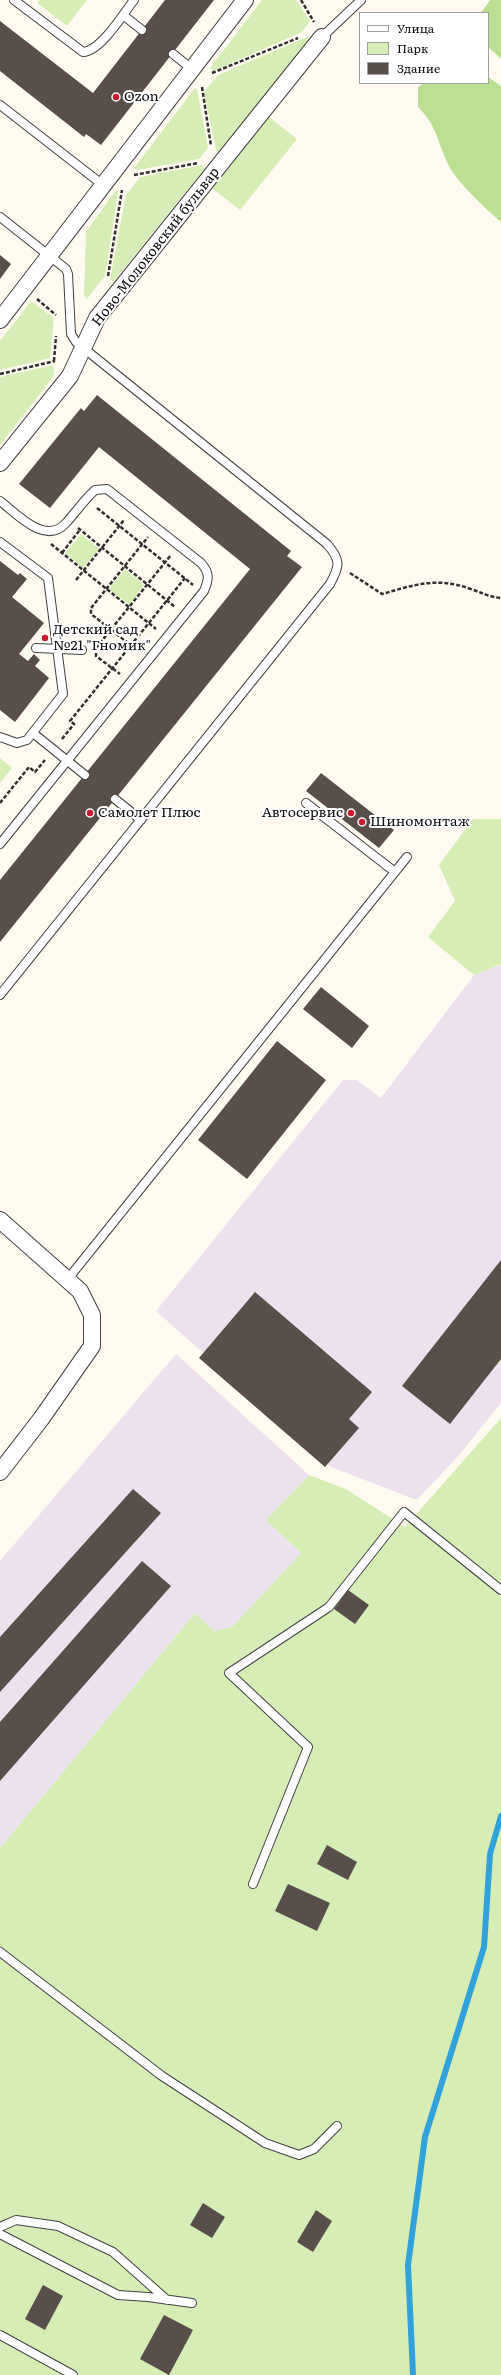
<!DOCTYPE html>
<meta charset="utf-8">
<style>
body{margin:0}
#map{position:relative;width:501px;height:2375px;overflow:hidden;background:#fffbf0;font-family:Literata,serif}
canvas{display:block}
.legend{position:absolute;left:359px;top:12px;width:130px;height:72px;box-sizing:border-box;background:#fff;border:1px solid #9f9f9f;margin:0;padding:5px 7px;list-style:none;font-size:12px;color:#0f0f0f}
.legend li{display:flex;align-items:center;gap:8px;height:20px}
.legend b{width:20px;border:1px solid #9f9f9f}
</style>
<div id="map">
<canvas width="501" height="2375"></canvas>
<ul class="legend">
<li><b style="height:5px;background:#fff"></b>Улица</li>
<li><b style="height:11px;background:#d7edb6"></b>Парк</li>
<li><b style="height:11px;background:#584e4a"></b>Здание</li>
</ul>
</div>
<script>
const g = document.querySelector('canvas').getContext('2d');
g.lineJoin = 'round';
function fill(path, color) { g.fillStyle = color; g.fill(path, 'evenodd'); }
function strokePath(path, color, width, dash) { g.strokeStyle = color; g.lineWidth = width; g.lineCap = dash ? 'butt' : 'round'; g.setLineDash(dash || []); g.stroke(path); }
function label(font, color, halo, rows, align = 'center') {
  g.font = font + ' Literata,serif'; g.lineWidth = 4; g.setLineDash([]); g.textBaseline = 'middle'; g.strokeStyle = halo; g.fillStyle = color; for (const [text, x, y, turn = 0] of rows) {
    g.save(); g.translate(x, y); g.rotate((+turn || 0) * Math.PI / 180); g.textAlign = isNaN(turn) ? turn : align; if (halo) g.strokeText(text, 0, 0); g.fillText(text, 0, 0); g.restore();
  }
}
const industrial = new Path2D(`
 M 501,964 L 501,1403 L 459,1455 L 417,1500 L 331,1467 L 156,1311 L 343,1080 L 357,1080 L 381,1098 L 474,975 Z
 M 176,1354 L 309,1475 L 266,1520 L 301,1553 L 232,1627 L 214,1631 L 195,1613 L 0,1848 L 0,1561 Z`);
const green = new Path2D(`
 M 40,0 L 87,0 L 67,26 L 37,3 Z
 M 262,0 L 296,0 L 310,21 L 302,32 L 213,71 L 210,68 Z
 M 307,37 L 310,40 L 219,152 L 216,150 L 204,92 L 218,75 Z
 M 195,88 L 197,89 L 208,148 L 199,159 L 137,170 L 134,168 Z
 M 269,117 L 297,139 L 240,210 L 212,188 Z
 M 202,165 L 205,168 L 113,282 L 110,279 L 126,195 L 140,177 Z
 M 116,190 L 118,192 L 105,276 L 87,299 L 84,296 L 86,232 Z
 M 31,301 L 54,318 L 50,358 L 0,370 L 0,341 Z
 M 53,365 L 54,376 L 0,445 L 0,377 Z
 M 81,534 L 99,549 L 83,568 L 65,553 Z
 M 125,569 L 144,585 L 129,605 L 109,589 Z
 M 0,758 L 12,768 L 0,783 Z
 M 473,819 L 501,819 L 501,964 L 474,975 L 428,937 L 455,901 L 439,865 Z
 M 501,1418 L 501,2375 L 0,2375 L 0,1848 L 195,1613 L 214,1631 L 232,1627 L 301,1553 L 266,1520 L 309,1475 L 346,1489 L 405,1527 Z`);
const forest = new Path2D(`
 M 490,0 L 501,0 L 501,59 L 488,47 L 488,13 L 481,13 Z
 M 488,77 L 501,86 L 501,222 C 487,210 457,182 449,166 C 437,142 438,127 418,107 L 418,87 L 424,83 L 488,83 Z`);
const stream = new Path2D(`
 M 413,2375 L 408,2265 L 425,2137 L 484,1947 L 490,1854 L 501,1816`);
const building = new Path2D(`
 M 165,0 L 214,0 L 101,145 L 86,134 L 84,137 L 0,71 L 0,21 L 93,93 Z
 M 0,255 L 11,264 L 0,279 Z
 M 97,395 L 291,551 L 287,556 L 302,567 L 0,942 L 0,880 L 250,569 L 99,447 L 50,508 L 19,484 L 81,408 L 84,411 Z
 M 0,561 L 18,575 L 20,573 L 27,579 L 12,597 L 44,623 L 19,654 L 28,661 L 34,654 L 40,660 L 35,666 L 49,678 L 15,722 L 0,710 Z
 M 321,773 L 394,830 L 379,848 L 306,791 Z
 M 321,987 L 369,1026 L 352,1048 L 303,1009 Z
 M 277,1041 L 326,1080 L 247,1179 L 198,1140 Z
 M 501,1260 L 501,1359 L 450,1424 L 402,1386 Z
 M 255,1292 L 372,1392 L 349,1419 L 359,1428 L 325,1467 L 199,1358 Z
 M 133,1489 L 161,1513 L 0,1692 L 0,1637 Z
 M 142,1561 L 171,1586 L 0,1781 L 0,1722 Z
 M 348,1590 L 369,1605 L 355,1624 L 334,1609 Z
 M 327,1845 L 357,1862 L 348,1880 L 317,1864 Z
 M 288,1884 L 330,1903 L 317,1931 L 275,1911 Z
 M 203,2203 L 225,2217 L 212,2238 L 190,2225 Z
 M 316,2210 L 332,2221 L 313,2252 L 297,2242 Z
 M 43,2285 L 63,2296 L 45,2330 L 25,2319 Z
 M 164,2315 L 193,2330 L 169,2375 L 140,2359 Z`);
const path = new Path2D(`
 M 301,0 L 314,22
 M 212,73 L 298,38
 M 202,87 L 211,146
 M 134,175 L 198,163
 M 108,276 L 122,190
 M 37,299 L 56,315
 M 54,361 L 56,336
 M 0,374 L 55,361
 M 97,508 L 193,585
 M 78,528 L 175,607
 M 51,544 L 156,629
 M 62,553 L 79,531
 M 350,573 L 382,594 C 414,585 435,577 468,588 C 480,592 489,597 501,598
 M 76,580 L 124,520
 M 96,648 L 171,555
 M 138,651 L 91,614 L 91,608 L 148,537
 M 96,653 L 96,656 L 120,674
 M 62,739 L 74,724 L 70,721 L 185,578
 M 0,803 L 29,767 L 35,772 L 45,760`);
const service = new Path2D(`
 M 14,0 L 83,52 C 101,51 123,14 134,0
 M 123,15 L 142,30
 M 322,37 L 361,0
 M 173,54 L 192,69
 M 0,105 L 103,185
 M 0,217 L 66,269 L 68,274 L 71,334 L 76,342 L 327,544 C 341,560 340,566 330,584 L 0,995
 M 0,501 C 17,514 45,546 66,523 C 76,512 84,500 95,490 L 107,489 L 201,563 C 210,573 209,579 204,591 L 0,844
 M 0,542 L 48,578 L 63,694 L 27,740 L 17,743 L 0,737
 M 36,648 L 82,650
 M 33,733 L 85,775
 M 115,799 L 141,820
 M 306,803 L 395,872
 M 67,1280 L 407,857
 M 253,1884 L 308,1747 L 229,1673 L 329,1607 L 404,1512 L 501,1590
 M 0,1952 L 162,2076 L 265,2143 L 299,2155 L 314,2149 L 337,2126
 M 0,2227 L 16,2220 L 58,2226 L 113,2252 L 167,2300
 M 0,2234 L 118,2295 L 148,2297 L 192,2303
 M 0,2335 L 73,2375`);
const minor = new Path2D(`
 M 0,320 L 245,0
 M 0,463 L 70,376 L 97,318 L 322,37
 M 0,1220 L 80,1291 L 92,1315 L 92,1346 L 41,1419 L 0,1472`);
const markers = [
 [116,97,4,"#cb1a30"],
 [45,638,4,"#cb1a30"],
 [90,813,4,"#cb1a30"],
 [351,813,4,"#cb1a30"],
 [362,822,4,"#cb1a30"]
];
const poiNames = [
 ["Ozon",124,97],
 ["Детский сад",53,630],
 ["№21 \"Гномик\"",53,646],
 ["Самолет Плюс",98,813],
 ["Автосервис",343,813,"right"],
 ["Шиномонтаж",370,822]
];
const streetNames = [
 ["Ново-Молоковский бульвар",156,247,-52]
];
fill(industrial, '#ece2ee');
fill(green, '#d7edb6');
fill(forest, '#bce093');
strokePath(stream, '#30a2d9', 6);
fill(building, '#584e4a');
strokePath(service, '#424242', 10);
strokePath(minor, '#424242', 18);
strokePath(path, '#313131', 2.5, [4, 2]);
strokePath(service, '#fff', 8);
strokePath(minor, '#fff', 16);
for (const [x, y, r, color] of markers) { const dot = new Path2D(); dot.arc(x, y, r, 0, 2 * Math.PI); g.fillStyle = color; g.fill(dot); strokePath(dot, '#fff', 1.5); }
label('14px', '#0f0f0f', '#fff', poiNames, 'left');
label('14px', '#0f0f0f', '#fff', streetNames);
</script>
